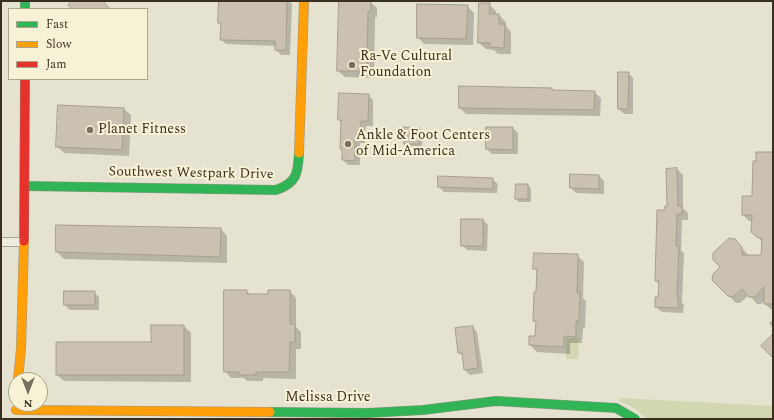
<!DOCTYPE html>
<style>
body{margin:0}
#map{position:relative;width:774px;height:420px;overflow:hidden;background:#e6e2d0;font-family:Spectral,serif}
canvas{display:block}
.frame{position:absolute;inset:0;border:2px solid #3b301f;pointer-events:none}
.legend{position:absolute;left:8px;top:8px;width:140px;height:72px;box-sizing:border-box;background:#f7f1d5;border:1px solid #aca48c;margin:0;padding:5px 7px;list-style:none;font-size:12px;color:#3b301f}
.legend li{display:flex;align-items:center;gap:8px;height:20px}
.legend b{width:20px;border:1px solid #aca48c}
.north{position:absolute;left:8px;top:372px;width:40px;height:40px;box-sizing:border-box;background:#f7f1d5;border:1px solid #aca48c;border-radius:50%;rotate:180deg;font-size:11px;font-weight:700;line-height:16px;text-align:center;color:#3b301f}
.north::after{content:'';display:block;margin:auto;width:14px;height:18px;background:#776e5d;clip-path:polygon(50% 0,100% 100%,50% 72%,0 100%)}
</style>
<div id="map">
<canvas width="774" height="420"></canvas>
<div class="frame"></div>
<ul class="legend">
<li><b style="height:5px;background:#30b455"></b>Fast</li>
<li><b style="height:5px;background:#ff9f0a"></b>Slow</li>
<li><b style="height:5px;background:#e5322d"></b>Jam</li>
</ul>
<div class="north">N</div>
</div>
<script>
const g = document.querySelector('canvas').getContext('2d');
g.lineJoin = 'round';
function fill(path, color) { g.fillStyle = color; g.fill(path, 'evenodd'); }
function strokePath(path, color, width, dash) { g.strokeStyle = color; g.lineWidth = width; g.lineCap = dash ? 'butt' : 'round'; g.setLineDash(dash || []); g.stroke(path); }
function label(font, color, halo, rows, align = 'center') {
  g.font = font + ' Spectral,serif'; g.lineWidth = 4; g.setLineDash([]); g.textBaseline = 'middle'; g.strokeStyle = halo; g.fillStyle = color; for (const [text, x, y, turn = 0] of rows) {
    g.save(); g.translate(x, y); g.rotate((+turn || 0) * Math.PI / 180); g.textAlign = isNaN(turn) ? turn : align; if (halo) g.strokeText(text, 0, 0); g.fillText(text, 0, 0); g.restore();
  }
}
const green = new Path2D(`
 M 566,338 L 579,338 L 578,359 L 566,359 Z
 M 620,398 L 773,406 L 773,419 L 647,419 L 633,407 L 619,401 Z`);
const shadow = new Path2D(`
 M 220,1 L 289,1 L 292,4 L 290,55 L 281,55 L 276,50 L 276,46 L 226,44 L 221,39 L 221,25 L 219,23 Z
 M 340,1 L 370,2 L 377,8 L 377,17 L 375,17 L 374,78 L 345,77 L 338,71 Z
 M 489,4 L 496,11 L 496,15 L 499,15 L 506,22 L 506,26 L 511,32 L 511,54 L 498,54 L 494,50 L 486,49 L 479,43 Z
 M 467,6 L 474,13 L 473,45 L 424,44 L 418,37 Z
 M 628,73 L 633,78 L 633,114 L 624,114 L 619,109 Z
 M 460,87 L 551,89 L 553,91 L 594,92 L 601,98 L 600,116 L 466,114 L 460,108 Z
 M 368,95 L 373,100 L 373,126 L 366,126 L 365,143 L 360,143 L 360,165 L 348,165 L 343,160 L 343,151 L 341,149 L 342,122 L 339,120 Z
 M 124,109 L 131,115 L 129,156 L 64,153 L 57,146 Z
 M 513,128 L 518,133 L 518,154 L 492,154 L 487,149 Z
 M 419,129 L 423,132 L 422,147 L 408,146 L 405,143 Z
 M 773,153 L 773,311 L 765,304 L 765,300 L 761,304 L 757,304 L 749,295 L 740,303 L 736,303 L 713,280 L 722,267 L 741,247 L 749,256 L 762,256 L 763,242 L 752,232 L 752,221 L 749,221 L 743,215 L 753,197 L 757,162 Z
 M 677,169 L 683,175 L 683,208 L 688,213 L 688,220 L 682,220 L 681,250 L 684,253 L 682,303 L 684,304 L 683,313 L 662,312 L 656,307 L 659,298 L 660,285 L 656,281 L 665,211 L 668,207 Z
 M 599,176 L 604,181 L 604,194 L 576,193 L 571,188 Z
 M 492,179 L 498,184 L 497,193 L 444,192 L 439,187 Z
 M 528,185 L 531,189 L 531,202 L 519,202 L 516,199 Z
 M 483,220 L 488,225 L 487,251 L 467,250 L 462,245 Z
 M 221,229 L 227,236 L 227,263 L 64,259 L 57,252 Z
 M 577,255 L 584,262 L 583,298 L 586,301 L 585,328 L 583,328 L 582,343 L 570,343 L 570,354 L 537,352 L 530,345 L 536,337 L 537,322 L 534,320 L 538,272 L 534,268 Z
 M 247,291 L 251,295 L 269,295 L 290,291 L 296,298 L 296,327 L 301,332 L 301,349 L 296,349 L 296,379 L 263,378 L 263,381 L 247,381 L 244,378 L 231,378 L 225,371 Z
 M 94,292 L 99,297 L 99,310 L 70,310 L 65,305 Z
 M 773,320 L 773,328 L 769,323 Z
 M 184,326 L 191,333 L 191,382 L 64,381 L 57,375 L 152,343 Z
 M 472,327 L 477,332 L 483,373 L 470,375 L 465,370 L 463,356 L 459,353 Z`);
const building = new Path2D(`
 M 72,1 L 103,1 L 110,9 L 72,9 L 68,5 Z
 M 219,1 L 287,1 L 286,50 L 275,50 L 275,41 L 220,40 L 221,23 L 218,23 Z
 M 339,1 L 371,1 L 371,11 L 368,11 L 367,71 L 337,71 Z
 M 479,3 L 490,3 L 489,14 L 499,14 L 499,24 L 505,24 L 504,48 L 490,47 L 490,43 L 478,43 Z
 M 417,4 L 468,5 L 466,39 L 417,38 Z
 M 618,72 L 629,72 L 628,109 L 618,109 Z
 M 459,86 L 552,88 L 552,90 L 595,91 L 594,110 L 459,108 Z
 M 339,93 L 369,94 L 368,121 L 361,121 L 360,138 L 355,138 L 355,161 L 342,160 L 342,149 L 340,149 L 341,120 L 338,120 Z
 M 58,105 L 124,108 L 122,150 L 56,147 Z
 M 404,127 L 420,128 L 419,144 L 404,144 Z
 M 486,127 L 513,127 L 513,150 L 486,149 Z
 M 756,152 L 773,152 L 773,304 L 764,304 L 764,287 L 755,297 L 749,297 L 742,289 L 733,297 L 728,296 L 712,280 L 713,274 L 720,267 L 713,260 L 713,253 L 729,238 L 735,239 L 742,247 L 742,255 L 761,255 L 762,238 L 758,238 L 751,232 L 752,215 L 742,215 L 742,196 L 752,196 L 753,161 L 756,161 Z
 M 677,168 L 678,206 L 682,206 L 682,214 L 677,214 L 676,246 L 679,246 L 677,297 L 678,297 L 678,308 L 655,307 L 655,297 L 658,297 L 659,281 L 655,281 L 657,210 L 664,210 L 665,206 L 667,206 L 666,169 Z
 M 570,174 L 599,175 L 599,189 L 570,188 Z
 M 438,176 L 493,178 L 493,189 L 438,187 Z
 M 516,184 L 528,184 L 528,199 L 515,199 Z
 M 461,219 L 483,219 L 483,246 L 461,246 Z
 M 56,225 L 221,228 L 220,257 L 56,252 Z
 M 534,253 L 578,254 L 577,293 L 580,293 L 579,321 L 576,321 L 576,337 L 564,336 L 564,347 L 529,345 L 529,336 L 535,336 L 536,321 L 533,321 L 534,292 L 536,292 L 537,269 L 533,269 Z
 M 224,290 L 247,290 L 247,294 L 268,294 L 268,290 L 290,290 L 290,324 L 295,324 L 295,342 L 290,342 L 289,372 L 256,372 L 256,375 L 239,375 L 239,372 L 224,372 Z
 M 64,291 L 95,291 L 95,305 L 64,305 Z
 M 151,325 L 184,325 L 184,375 L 56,375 L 56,342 L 151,342 Z
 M 473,326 L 478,368 L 464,370 L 462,353 L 458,353 L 455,328 Z
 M 773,334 L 773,358 L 761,346 Z`);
const street = new Path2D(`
 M 1,242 L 23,242`);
const fast = new Path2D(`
 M 25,1 L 25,9
 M 25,186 L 276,190 C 297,183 298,173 299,153
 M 270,412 L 368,413 L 423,410 L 496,401 L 616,408 L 635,419`);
const slow = new Path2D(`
 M 299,153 L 304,1
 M 18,380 L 21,349 L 24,241
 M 16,410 L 270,412`);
const jam = new Path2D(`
 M 24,241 L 25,79`);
const markers = [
 [352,65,4,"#776e5d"],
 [90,130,4,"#776e5d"],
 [348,144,4,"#776e5d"]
];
const poiNames = [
 ["Ra-Ve Cultural",360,57],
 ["Foundation",360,73],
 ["Planet Fitness",98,130],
 ["Ankle & Foot Centers",356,136],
 ["of Mid-America",356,152]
];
const streetNames = [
 ["Southwest Westpark Drive",191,174,1],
 ["Melissa Drive",328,398]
];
fill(green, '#d2d7b2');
fill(shadow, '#0003');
fill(building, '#cac1b0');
strokePath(building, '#a79e8e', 1);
strokePath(street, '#aba798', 10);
strokePath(fast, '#9b9688', 10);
strokePath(slow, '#9b9688', 10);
strokePath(jam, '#9b9688', 10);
strokePath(street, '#eeebe1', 8);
strokePath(fast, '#30b455', 9);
strokePath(slow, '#ff9f0a', 9);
strokePath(jam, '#e5322d', 9);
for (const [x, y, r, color] of markers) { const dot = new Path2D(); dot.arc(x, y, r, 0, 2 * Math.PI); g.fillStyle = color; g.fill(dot); strokePath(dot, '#f7f1d5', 1.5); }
label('14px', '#3b301f', '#f7f1d5', poiNames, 'left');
label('14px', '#3b301f', '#f7f1d5', streetNames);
</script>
